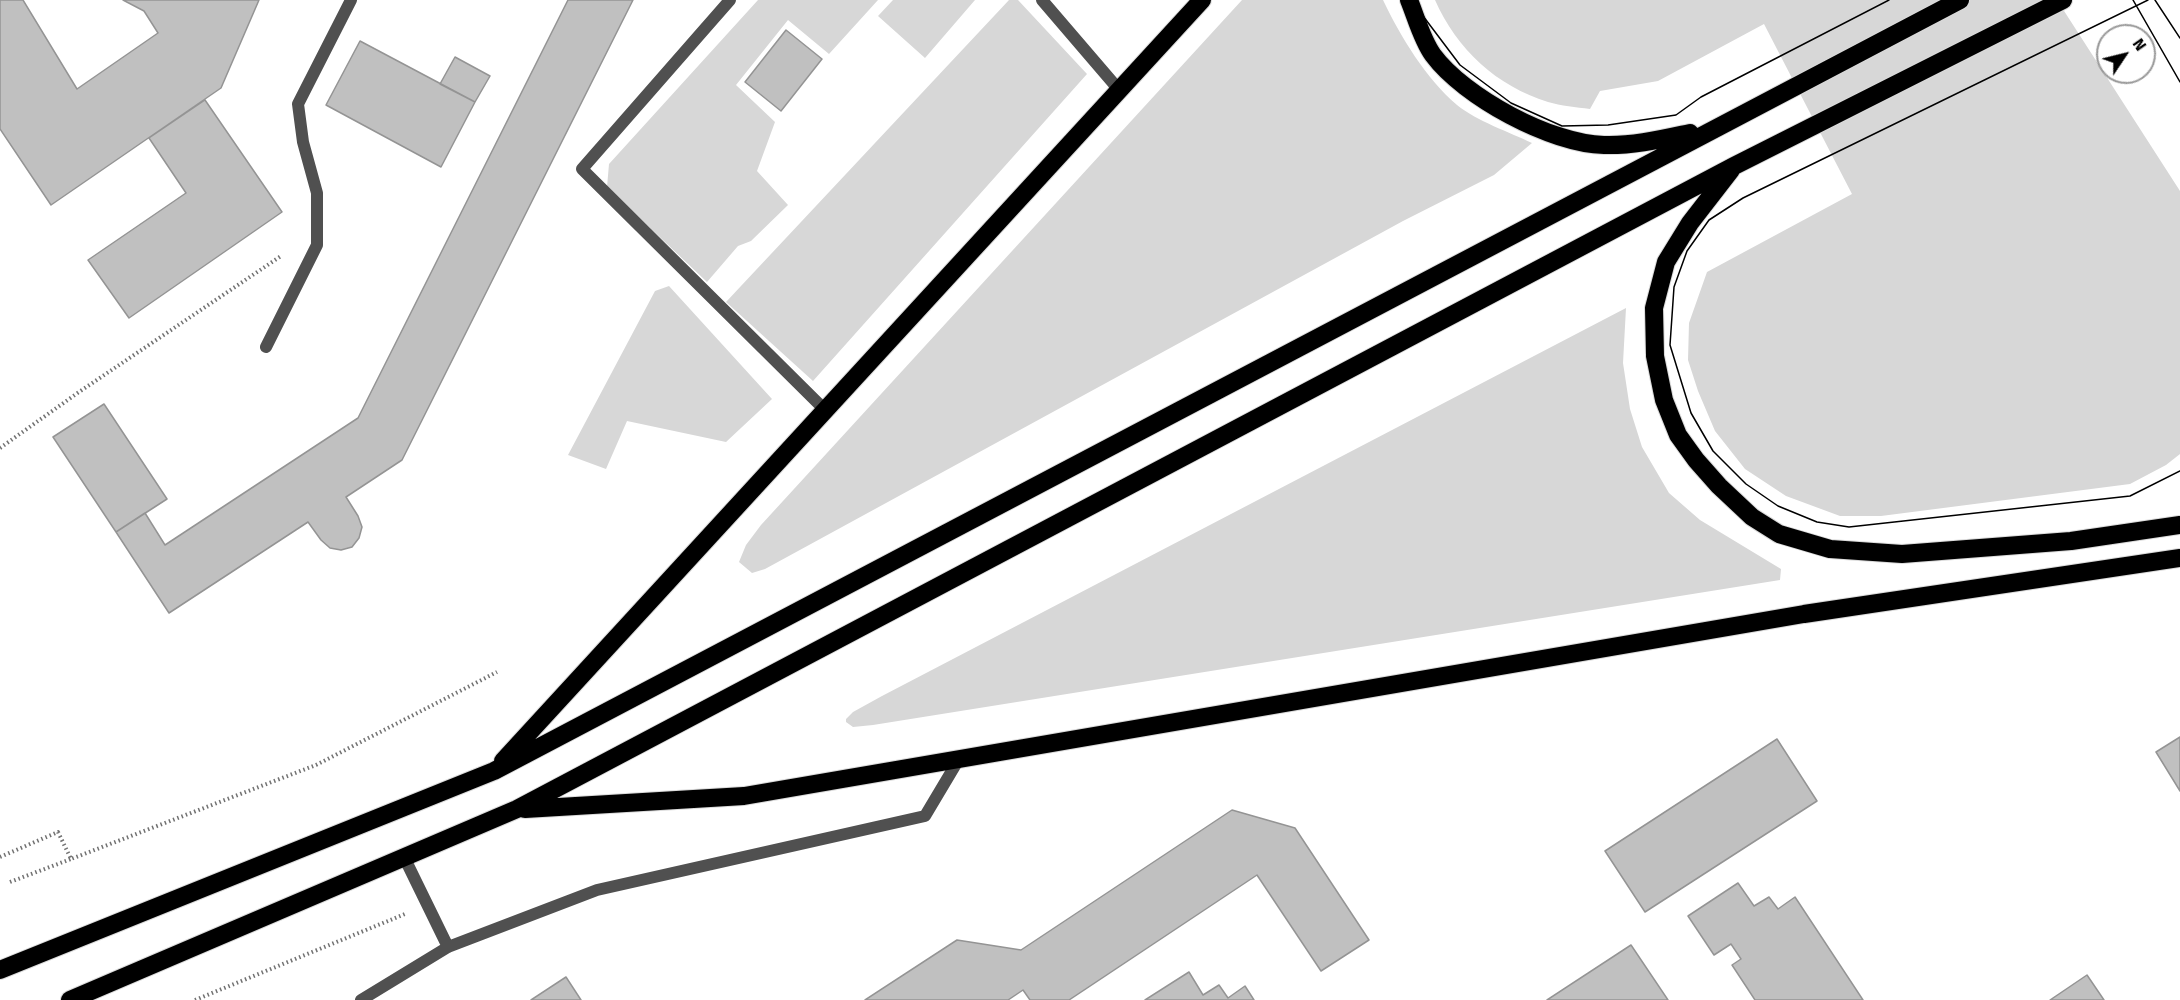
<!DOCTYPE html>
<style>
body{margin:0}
#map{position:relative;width:2180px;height:1000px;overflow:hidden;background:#fff;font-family:"Fira Sans",sans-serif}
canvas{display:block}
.north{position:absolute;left:2096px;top:24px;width:60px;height:60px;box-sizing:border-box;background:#fff;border:2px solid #999;border-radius:50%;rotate:55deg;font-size:16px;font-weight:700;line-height:24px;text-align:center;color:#000}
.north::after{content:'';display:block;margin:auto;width:21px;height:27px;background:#000;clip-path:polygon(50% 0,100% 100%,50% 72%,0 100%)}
</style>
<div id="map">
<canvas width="2180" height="1000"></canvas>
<div class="north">N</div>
</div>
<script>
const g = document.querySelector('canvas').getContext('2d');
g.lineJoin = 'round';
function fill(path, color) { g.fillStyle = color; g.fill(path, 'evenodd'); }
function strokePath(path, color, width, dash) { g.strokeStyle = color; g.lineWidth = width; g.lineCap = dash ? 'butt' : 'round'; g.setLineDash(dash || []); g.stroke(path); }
const green = new Path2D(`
 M 758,0 L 878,0 L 829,54 L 788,20 L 736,85 L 775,122 L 757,171 L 788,205 L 751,241 L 738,246 L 707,282 L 607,187 L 609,164 Z
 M 893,0 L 975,0 L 925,58 L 878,16 Z
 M 1009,0 L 1018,0 L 1087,74 L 813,381 L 726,302 Z
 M 1242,0 L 1383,0 C 1400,36 1427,80 1457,105 C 1477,121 1509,132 1532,143 L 1494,175 L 1403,221 L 765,569 L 752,573 L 739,562 L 746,545 L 761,525 Z
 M 1435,0 L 2057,0 L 2180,191 L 2180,454 L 2166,465 L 2130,484 L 1881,516 L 1840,516 L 1786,496 L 1745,469 L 1715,431 L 1698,391 L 1688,360 L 1689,323 L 1707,272 L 1852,194 L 1764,24 L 1658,81 L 1600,91 L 1590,109 C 1576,107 1561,106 1548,102 C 1497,86 1457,50 1435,0 Z
 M 669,286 L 772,399 L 726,442 L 627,421 L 606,469 L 568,455 L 655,291 Z
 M 1626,308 L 1623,363 L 1630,409 L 1642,447 L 1669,493 L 1700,520 L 1781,569 L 1780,580 L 873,725 L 853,727 L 846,722 L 846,719 L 853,712 L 882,696 Z`);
const building = new Path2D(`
 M 0,0 L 23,0 L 77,89 L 158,33 L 144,11 L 123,0 L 259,0 L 221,88 L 51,205 L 0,129 Z
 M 568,0 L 633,0 L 402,460 L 346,497 L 358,516 L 362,527 L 359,538 L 352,547 L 341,550 L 330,548 L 321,540 L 308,522 L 169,613 L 116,532 L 145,513 L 165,545 L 358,418 Z
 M 786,30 L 822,59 L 781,111 L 745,82 Z
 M 360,41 L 475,102 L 441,167 L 326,105 Z
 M 455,57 L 490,76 L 475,102 L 440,84 Z
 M 205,100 L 282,212 L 129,318 L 88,260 L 186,193 L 149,138 Z
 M 104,404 L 167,499 L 116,532 L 53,437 Z
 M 2180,737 L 2180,791 L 2156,752 Z
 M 1777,739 L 1817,801 L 1645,912 L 1605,851 Z
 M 1232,810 L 1295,828 L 1369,940 L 1321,971 L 1257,875 L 1069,1000 L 1030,1000 L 1023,990 L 1008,1000 L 865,1000 L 957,940 L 1021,950 Z
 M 1738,883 L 1754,906 L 1769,897 L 1778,909 L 1795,897 L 1863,1000 L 1755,1000 L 1732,965 L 1741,959 L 1731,944 L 1714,955 L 1688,916 Z
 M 1631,945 L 1668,1000 L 1547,1000 Z
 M 1189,972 L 1203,995 L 1219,985 L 1228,998 L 1245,986 L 1254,1000 L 1145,1000 Z
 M 2087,975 L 2104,1000 L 2050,1000 Z
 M 566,977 L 581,1000 L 531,1000 Z`);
const path = new Path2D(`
 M 0,448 L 79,392 L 281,256
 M 0,857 L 58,832 L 71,859 L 316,765 L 497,672
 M 10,882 L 71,859
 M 195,1000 L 405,914`);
const lane = new Path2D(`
 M 730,0 L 582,169 L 826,411
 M 1042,0 L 1120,91`);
const street = new Path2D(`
 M 266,347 L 317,245 L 317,193 L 303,142 L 298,104 L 351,0
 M 404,857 L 448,947
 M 361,1000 L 448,947 L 597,890 L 925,816 L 959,759`);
const highway = new Path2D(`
 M 1409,0 C 1416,17 1422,40 1433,55 C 1464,97 1551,144 1604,145 C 1633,146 1662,139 1690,133
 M 1731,170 L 1690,223 L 1666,262 L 1654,308 L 1655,356 L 1664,400 L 1678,435 L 1696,460 L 1719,486 L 1752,517 L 1779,534 L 1830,549 L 1902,554 L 2071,541 L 2180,525
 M 503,761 L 1202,0
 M 525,809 L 744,796 L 1804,614 L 2180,558
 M 0,970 L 494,771 L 1960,0
 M 70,1000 L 517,809 L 1734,166 L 2063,0`);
const tram = new Path2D(`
 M 1411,0 L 1460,65 L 1511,103 L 1562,126 L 1608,125 L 1676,115 L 1701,97 L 1889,0
 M 2133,0 L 2180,82
 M 2148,0 L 1743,198 L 1709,220 L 1687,251 L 1674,287 L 1670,345 L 1691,413 L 1713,451 L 1746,484 L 1778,506 L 1817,522 L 1849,527 L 2130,496 L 2180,471
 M 2155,0 L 2180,38`);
fill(green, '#d7d7d7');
fill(building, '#c0c0c0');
strokePath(building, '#949494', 1.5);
strokePath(highway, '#dbdbdb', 20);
strokePath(path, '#727272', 4, [1.5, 3]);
strokePath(lane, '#505050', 12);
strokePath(street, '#505050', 12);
strokePath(highway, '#000', 18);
strokePath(tram, '#000', 1.5);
</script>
